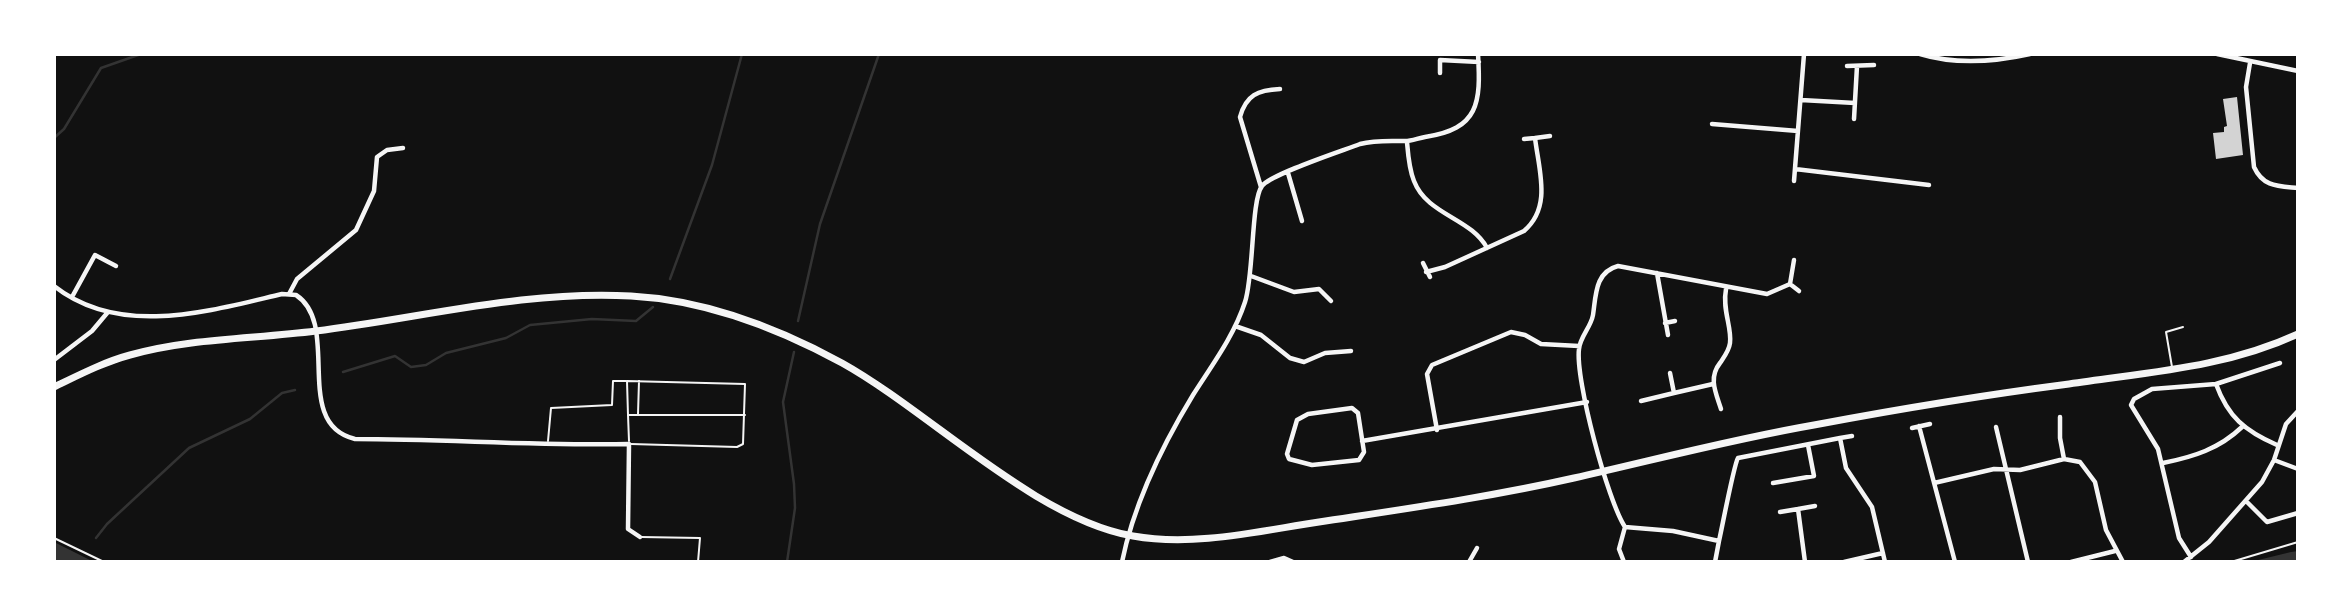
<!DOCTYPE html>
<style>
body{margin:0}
#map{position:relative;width:2352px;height:616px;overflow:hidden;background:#111;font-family:"Sofia Sans Condensed",sans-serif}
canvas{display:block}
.frame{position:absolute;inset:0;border:56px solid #fff;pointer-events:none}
</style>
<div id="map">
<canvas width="2352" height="616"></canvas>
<div class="frame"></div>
</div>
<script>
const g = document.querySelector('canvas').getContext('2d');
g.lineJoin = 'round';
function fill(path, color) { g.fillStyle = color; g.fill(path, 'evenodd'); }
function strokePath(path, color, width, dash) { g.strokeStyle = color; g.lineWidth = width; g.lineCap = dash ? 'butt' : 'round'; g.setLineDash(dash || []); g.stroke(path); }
const water = new Path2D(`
 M 54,542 L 94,562 L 54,562 Z
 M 2298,551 L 2298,562 L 2250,562 L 2291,552 Z`);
const stream = new Path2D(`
 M 54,138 L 64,129 L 101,68 L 141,54
 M 670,279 L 712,165 L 742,54
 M 798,321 L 820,224 L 879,54
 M 343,372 L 395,356 L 411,367 L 426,365 L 446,353 L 506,338 L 530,325 L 592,319 L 636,321 L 653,307
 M 96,538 L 107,524 L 189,448 L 250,419 L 282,393 L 295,390
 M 787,562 L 795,508 L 794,484 L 783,402 L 794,352`);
const building = new Path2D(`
 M 2237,97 L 2243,155 L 2216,159 L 2213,133 L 2224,132 L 2224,127 L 2227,126 L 2223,99 Z`);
const path = new Path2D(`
 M 54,538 L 104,562
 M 2231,562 L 2298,542`);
const service = new Path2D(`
 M 2172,367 L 2166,332 L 2183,327
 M 638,414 L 639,381
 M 628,415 L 627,381 L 745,384 L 743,444 L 737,447 L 631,444
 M 548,441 L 551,408 L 612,405 L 613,381 L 626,381
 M 629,441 L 628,415 L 745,415
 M 641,537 L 700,538 L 698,562`);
const minor = new Path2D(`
 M 1920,54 C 1956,65 1994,62 2030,54
 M 2217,54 L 2298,71
 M 2250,63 L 2246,87 L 2254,167 C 2263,187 2278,186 2298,188
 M 1847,66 L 1874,65
 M 1440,73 L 1440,60 L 1479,62
 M 1801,100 L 1855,103
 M 1854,119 L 1857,66
 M 1712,124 L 1798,131
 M 1524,139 L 1535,138
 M 1407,142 C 1408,154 1409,169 1414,181 C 1427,215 1471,218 1487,248
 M 1795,169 L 1929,185
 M 1288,173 L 1302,221
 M 1794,181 L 1804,54
 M 1261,187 L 1240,117 C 1246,95 1258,90 1280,89
 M 1423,263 L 1430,277
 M 1426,272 L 1445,267 L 1524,231 C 1552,207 1539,171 1535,138 L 1550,136
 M 1657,273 L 1668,335
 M 1251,276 L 1294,292 L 1319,289 L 1331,301
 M 1790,284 L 1799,291
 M 54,286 C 120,338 209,311 282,294 L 296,295 C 342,325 291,424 355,439 C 447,439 537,446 629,444 L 628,529 L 640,537
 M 289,294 L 297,279 L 356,230 L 374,191 L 377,157 L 387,150 L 403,148
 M 72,297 L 95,255 L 116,266
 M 1665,323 L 1675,321
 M 1235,326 L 1261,335 L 1290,358 L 1304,362 L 1325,353 L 1351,351
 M 54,360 L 92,331 L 108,312
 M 1670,373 L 1674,393 L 1713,384
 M 2216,384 L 2280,363
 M 1641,401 L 1674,393
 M 1352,408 L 1358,413 L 1364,452 L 1359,460 L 1312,465 L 1289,459 L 1287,454 L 1297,420 L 1308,414 Z
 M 1721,409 C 1716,393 1708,378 1720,363 C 1724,357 1729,351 1730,343 C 1732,327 1722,310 1726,289
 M 2060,417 L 2060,438 L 2064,459
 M 1919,426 L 1955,562
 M 1996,427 L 2028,562
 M 1912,428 L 1930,424
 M 1437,430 L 1427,374 L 1432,365 L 1511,332 L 1525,335 L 1541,344 L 1579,346
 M 1840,438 L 1852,436
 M 1362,441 L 1587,402
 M 2274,460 L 2298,469
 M 2163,463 C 2193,457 2219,449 2242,427
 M 1773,483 L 1814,476 L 1808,445
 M 1934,483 L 1994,469 L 2020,470 L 2064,459 L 2080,462 L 2095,482 L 2106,530 L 2123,562
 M 2246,501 L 2267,522 L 2298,513
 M 1780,512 L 1798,509
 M 1719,541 C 1722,528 1734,464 1738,458 L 1840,438 L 1846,468 L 1872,507 L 1885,562
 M 2191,557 L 2179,538 L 2158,449 L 2131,405 L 2134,399 L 2152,389 L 2216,384 C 2228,417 2245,431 2277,445
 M 1122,562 C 1134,503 1162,446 1193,395 C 1212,365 1234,336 1245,302 C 1254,275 1251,200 1262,186 C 1271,174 1342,151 1360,144 C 1375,140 1388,141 1403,141 C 1410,142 1418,138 1425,137 C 1479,129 1481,103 1478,54
 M 1270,562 L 1284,558 L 1293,562
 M 1469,562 L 1477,548
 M 1624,562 L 1619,549 L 1625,527
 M 1715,562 L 1719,541 L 1673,531 L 1625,527 C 1608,502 1575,379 1579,349 C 1580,337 1591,327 1593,315 C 1596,295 1595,272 1618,266 L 1767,294 L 1790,284 L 1794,260
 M 1805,562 L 1798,509 L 1815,506
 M 1844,562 L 1883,553
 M 2071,562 L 2115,551
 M 2184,562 L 2209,542 L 2262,482 L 2274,460 L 2286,424 L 2298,411`);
const primary = new Path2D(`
 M 54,387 C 79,375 104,362 130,355 C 191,338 254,339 316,331 C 421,318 525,290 631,296 C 704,300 778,328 842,363 C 930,412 1035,519 1133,536 C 1194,547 1259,531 1319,522 C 1404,509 1490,497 1574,478 C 1654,460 1733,439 1814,425 C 1899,409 1984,395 2069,384 C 2149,372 2224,368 2298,334`);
fill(water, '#333');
strokePath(stream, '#333', 2.5);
fill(building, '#d3d3d3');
strokePath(path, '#f5f5f5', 2);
strokePath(service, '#f5f5f5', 2);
strokePath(minor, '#f5f5f5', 4.5);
strokePath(primary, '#f5f5f5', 7);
</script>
